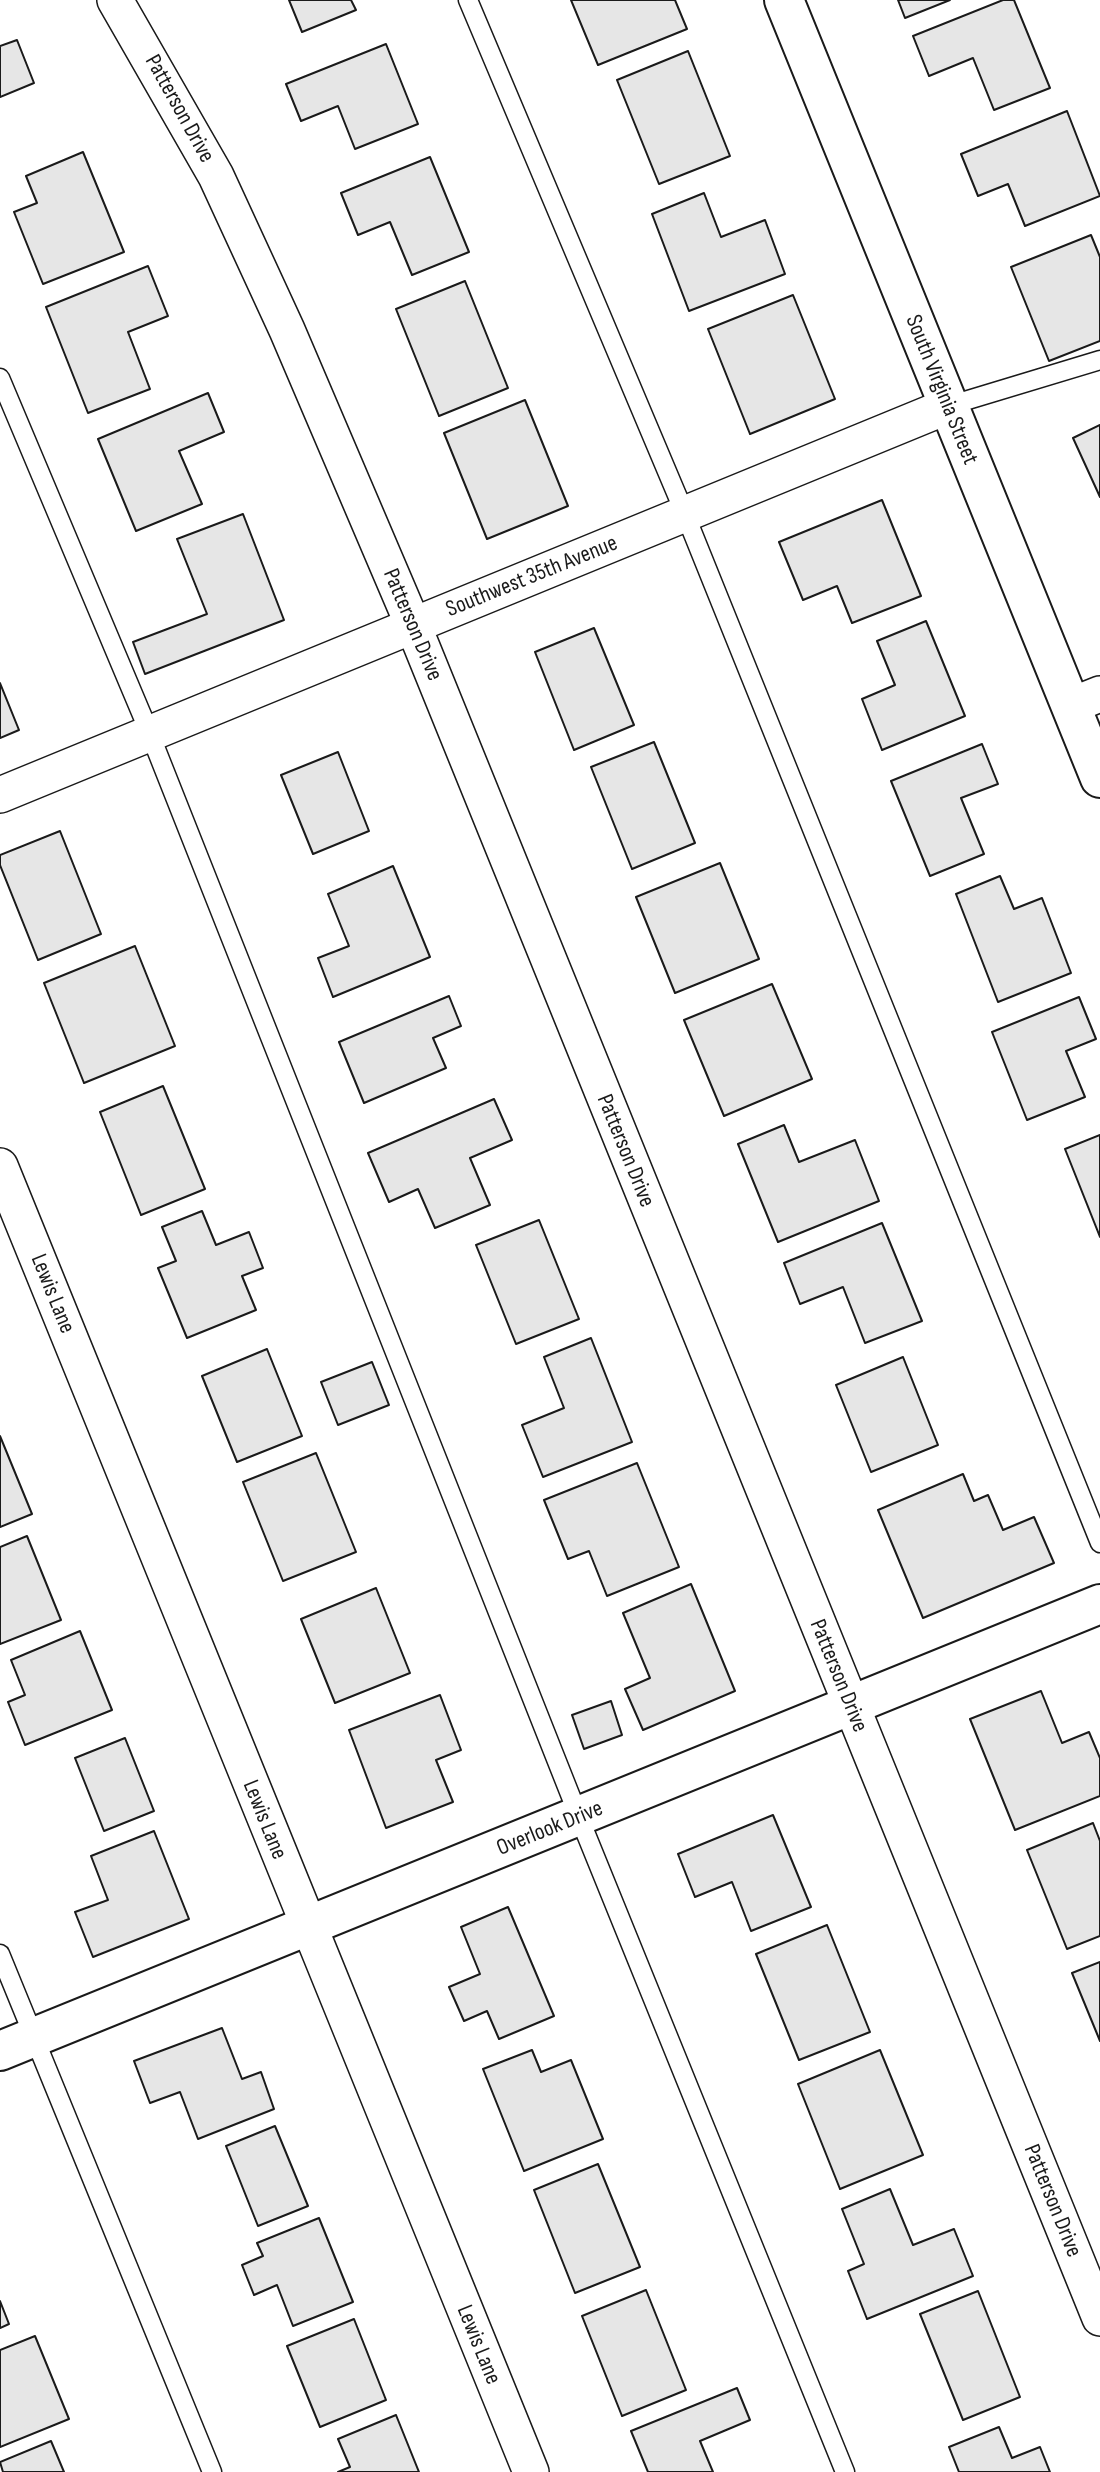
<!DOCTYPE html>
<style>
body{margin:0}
canvas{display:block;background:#fff}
</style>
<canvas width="1100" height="2472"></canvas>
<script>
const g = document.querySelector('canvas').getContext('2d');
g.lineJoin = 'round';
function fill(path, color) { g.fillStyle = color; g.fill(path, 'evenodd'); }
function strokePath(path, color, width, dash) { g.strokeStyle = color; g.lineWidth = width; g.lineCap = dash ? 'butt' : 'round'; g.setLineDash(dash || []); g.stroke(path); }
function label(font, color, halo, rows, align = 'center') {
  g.font = font + ' "Sofia Sans Condensed",sans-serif'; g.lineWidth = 5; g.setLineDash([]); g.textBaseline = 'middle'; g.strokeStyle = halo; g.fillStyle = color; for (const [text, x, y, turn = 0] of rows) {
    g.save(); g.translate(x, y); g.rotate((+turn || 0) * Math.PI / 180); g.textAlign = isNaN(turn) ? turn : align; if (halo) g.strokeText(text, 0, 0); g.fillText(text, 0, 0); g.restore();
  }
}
const building = new Path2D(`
 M 289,0 L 351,0 L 356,10 L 302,32 Z
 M 571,0 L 675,0 L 687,29 L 598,65 Z
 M 898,0 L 950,0 L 905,18 Z
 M 1003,0 L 1014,0 L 1050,88 L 994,110 L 973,58 L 929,76 L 913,36 Z
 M 17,40 L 34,83 L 0,97 L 0,46 Z
 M 386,44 L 418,124 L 355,149 L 338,106 L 301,121 L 286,84 Z
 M 688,51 L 730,156 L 659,184 L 617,80 Z
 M 1067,111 L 1100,196 L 1025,226 L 1008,184 L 978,196 L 961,154 Z
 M 83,152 L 124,252 L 43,284 L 14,212 L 37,203 L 26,176 Z
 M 430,157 L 469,252 L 412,275 L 390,222 L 358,235 L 341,193 Z
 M 704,193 L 721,237 L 765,220 L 785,274 L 689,311 L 652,214 Z
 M 1091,235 L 1100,257 L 1100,341 L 1049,361 L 1011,267 Z
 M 148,266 L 168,316 L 128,332 L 150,389 L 88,413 L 46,307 Z
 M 465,281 L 508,388 L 439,416 L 396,309 Z
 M 793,295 L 835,399 L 750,434 L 708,329 Z
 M 208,393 L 224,432 L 179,451 L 202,504 L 136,531 L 98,439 Z
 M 525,400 L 568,506 L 487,539 L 444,433 Z
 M 1100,425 L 1100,497 L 1073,438 Z
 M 882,500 L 921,596 L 852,623 L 837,586 L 803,600 L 779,542 Z
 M 243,514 L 284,620 L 145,674 L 133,642 L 207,614 L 177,539 Z
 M 926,621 L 965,716 L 882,750 L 862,699 L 895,685 L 877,641 Z
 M 594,628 L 634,725 L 574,750 L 535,652 Z
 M 0,683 L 19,730 L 0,738 Z
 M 654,742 L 695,843 L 632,869 L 591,767 Z
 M 982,744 L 998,784 L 961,798 L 984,854 L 930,876 L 891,781 Z
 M 338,752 L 369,831 L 313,854 L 281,775 Z
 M 60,831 L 101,934 L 38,960 L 0,865 L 0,855 Z
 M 720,863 L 759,959 L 675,993 L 636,897 Z
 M 393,866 L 430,957 L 333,997 L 318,958 L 349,946 L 328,894 Z
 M 1000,876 L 1014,909 L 1042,898 L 1071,973 L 998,1002 L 956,894 Z
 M 135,946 L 175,1046 L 84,1083 L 44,983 Z
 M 772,984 L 812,1079 L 724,1116 L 684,1020 Z
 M 449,996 L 461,1026 L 433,1038 L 446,1068 L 364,1103 L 339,1042 Z
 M 1079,997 L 1096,1039 L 1066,1051 L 1085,1097 L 1027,1120 L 992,1032 Z
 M 163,1086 L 205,1189 L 141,1215 L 100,1112 Z
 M 494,1099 L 512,1140 L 470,1158 L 490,1205 L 435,1228 L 418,1189 L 389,1202 L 368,1153 Z
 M 784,1125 L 799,1162 L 855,1140 L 879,1201 L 778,1242 L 738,1144 Z
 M 1100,1135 L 1100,1237 L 1065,1149 Z
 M 202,1211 L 216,1245 L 249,1232 L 263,1268 L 242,1276 L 256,1310 L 187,1338 L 158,1268 L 176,1261 L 162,1227 Z
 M 539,1220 L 579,1319 L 516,1344 L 476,1245 Z
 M 882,1223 L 922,1321 L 865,1343 L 843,1287 L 800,1304 L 784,1263 Z
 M 591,1338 L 632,1442 L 543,1477 L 522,1425 L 564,1408 L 544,1357 Z
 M 267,1349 L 302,1436 L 237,1462 L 202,1376 Z
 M 903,1357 L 938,1445 L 871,1472 L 836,1385 Z
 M 372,1362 L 389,1405 L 338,1425 L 321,1382 Z
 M 0,1436 L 32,1514 L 0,1527 Z
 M 316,1453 L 356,1552 L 283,1581 L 243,1482 Z
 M 637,1463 L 679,1567 L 607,1596 L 589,1551 L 568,1559 L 544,1500 Z
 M 963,1474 L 974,1501 L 988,1495 L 1003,1530 L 1034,1517 L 1054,1563 L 923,1618 L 878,1510 Z
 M 27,1536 L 61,1620 L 0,1644 L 0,1547 Z
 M 691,1584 L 735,1691 L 643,1730 L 625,1689 L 650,1678 L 623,1613 Z
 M 376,1588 L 410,1673 L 335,1703 L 301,1619 Z
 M 80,1631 L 112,1710 L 25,1745 L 8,1702 L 25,1695 L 11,1660 Z
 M 1041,1691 L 1062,1743 L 1089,1732 L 1100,1758 L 1100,1796 L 1015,1830 L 970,1719 Z
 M 440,1695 L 461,1750 L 436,1760 L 453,1802 L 386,1828 L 349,1730 Z
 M 611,1701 L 622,1735 L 584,1749 L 572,1715 Z
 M 125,1738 L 154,1811 L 104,1831 L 75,1758 Z
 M 773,1815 L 811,1907 L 751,1931 L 732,1882 L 695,1897 L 678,1854 Z
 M 1093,1823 L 1100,1841 L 1100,1936 L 1067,1949 L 1027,1850 Z
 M 154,1831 L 189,1919 L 93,1957 L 75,1912 L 108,1900 L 91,1856 Z
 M 508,1907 L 554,2016 L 499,2039 L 487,2011 L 464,2021 L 449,1987 L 480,1974 L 461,1927 Z
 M 827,1925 L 870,2032 L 799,2060 L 756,1954 Z
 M 1100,1962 L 1100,2041 L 1072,1973 Z
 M 222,2028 L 242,2079 L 261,2072 L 274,2109 L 198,2139 L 180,2092 L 150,2103 L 134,2061 Z
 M 532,2050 L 541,2072 L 571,2060 L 603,2139 L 524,2171 L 483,2069 Z
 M 880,2050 L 923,2155 L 840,2189 L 798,2084 Z
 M 275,2126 L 308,2206 L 258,2226 L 226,2146 Z
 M 598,2164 L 640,2267 L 575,2293 L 534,2190 Z
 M 890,2189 L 913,2245 L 954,2229 L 973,2276 L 867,2319 L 848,2271 L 864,2264 L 842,2209 Z
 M 319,2218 L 353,2302 L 293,2326 L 277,2285 L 254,2295 L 242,2265 L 263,2256 L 257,2243 Z
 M 646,2290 L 686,2390 L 622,2416 L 582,2316 Z
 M 978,2291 L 1020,2397 L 963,2420 L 920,2314 Z
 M 0,2301 L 9,2324 L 0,2328 Z
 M 354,2319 L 386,2400 L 320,2427 L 287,2346 Z
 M 35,2336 L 69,2419 L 0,2447 L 0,2350 Z
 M 737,2388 L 750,2420 L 700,2441 L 713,2472 L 648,2472 L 631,2431 Z
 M 396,2415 L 419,2472 L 338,2472 L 350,2467 L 338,2439 Z
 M 999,2427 L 1012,2458 L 1040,2447 L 1050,2472 L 959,2472 L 949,2447 Z
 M 51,2441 L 64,2472 L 3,2472 L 0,2462 Z`);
const service = new Path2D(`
 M 468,0 L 685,514 L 1100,1543
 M 0,378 L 150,734 L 579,1817 L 845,2472
 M 948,406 L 1100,360
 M 0,1954 L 212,2472`);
const minor = new Path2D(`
 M 115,0 L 216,176 L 287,330 L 413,625 L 1100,2318
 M 1070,706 L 1100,694
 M 0,795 L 948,406
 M 0,1166 L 531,2472`);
const tertiary = new Path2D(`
 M 784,0 L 1100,778
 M 0,2051 L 1100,1604`);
const streetNames = [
 ["Patterson Drive",179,109,61],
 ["South Virginia Street",941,390,68],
 ["Southwest 35th Avenue",532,577,-22],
 ["Patterson Drive",412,625,67],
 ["Patterson Drive",625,1151,68],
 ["Lewis Lane",52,1294,68],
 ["Patterson Drive",838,1676,68],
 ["Lewis Lane",264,1820,68],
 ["Overlook Drive",550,1829,-22],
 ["Patterson Drive",1052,2201,68],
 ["Lewis Lane",478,2345,68]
];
fill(building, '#e6e6e6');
strokePath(building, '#1a1a1a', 2);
strokePath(service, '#1a1a1a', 21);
strokePath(minor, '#1a1a1a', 38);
strokePath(tertiary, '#1a1a1a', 42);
strokePath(service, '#fff', 18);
strokePath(minor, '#fff', 35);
strokePath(tertiary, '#fff', 38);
label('23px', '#1a1a1a', '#fff', streetNames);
</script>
